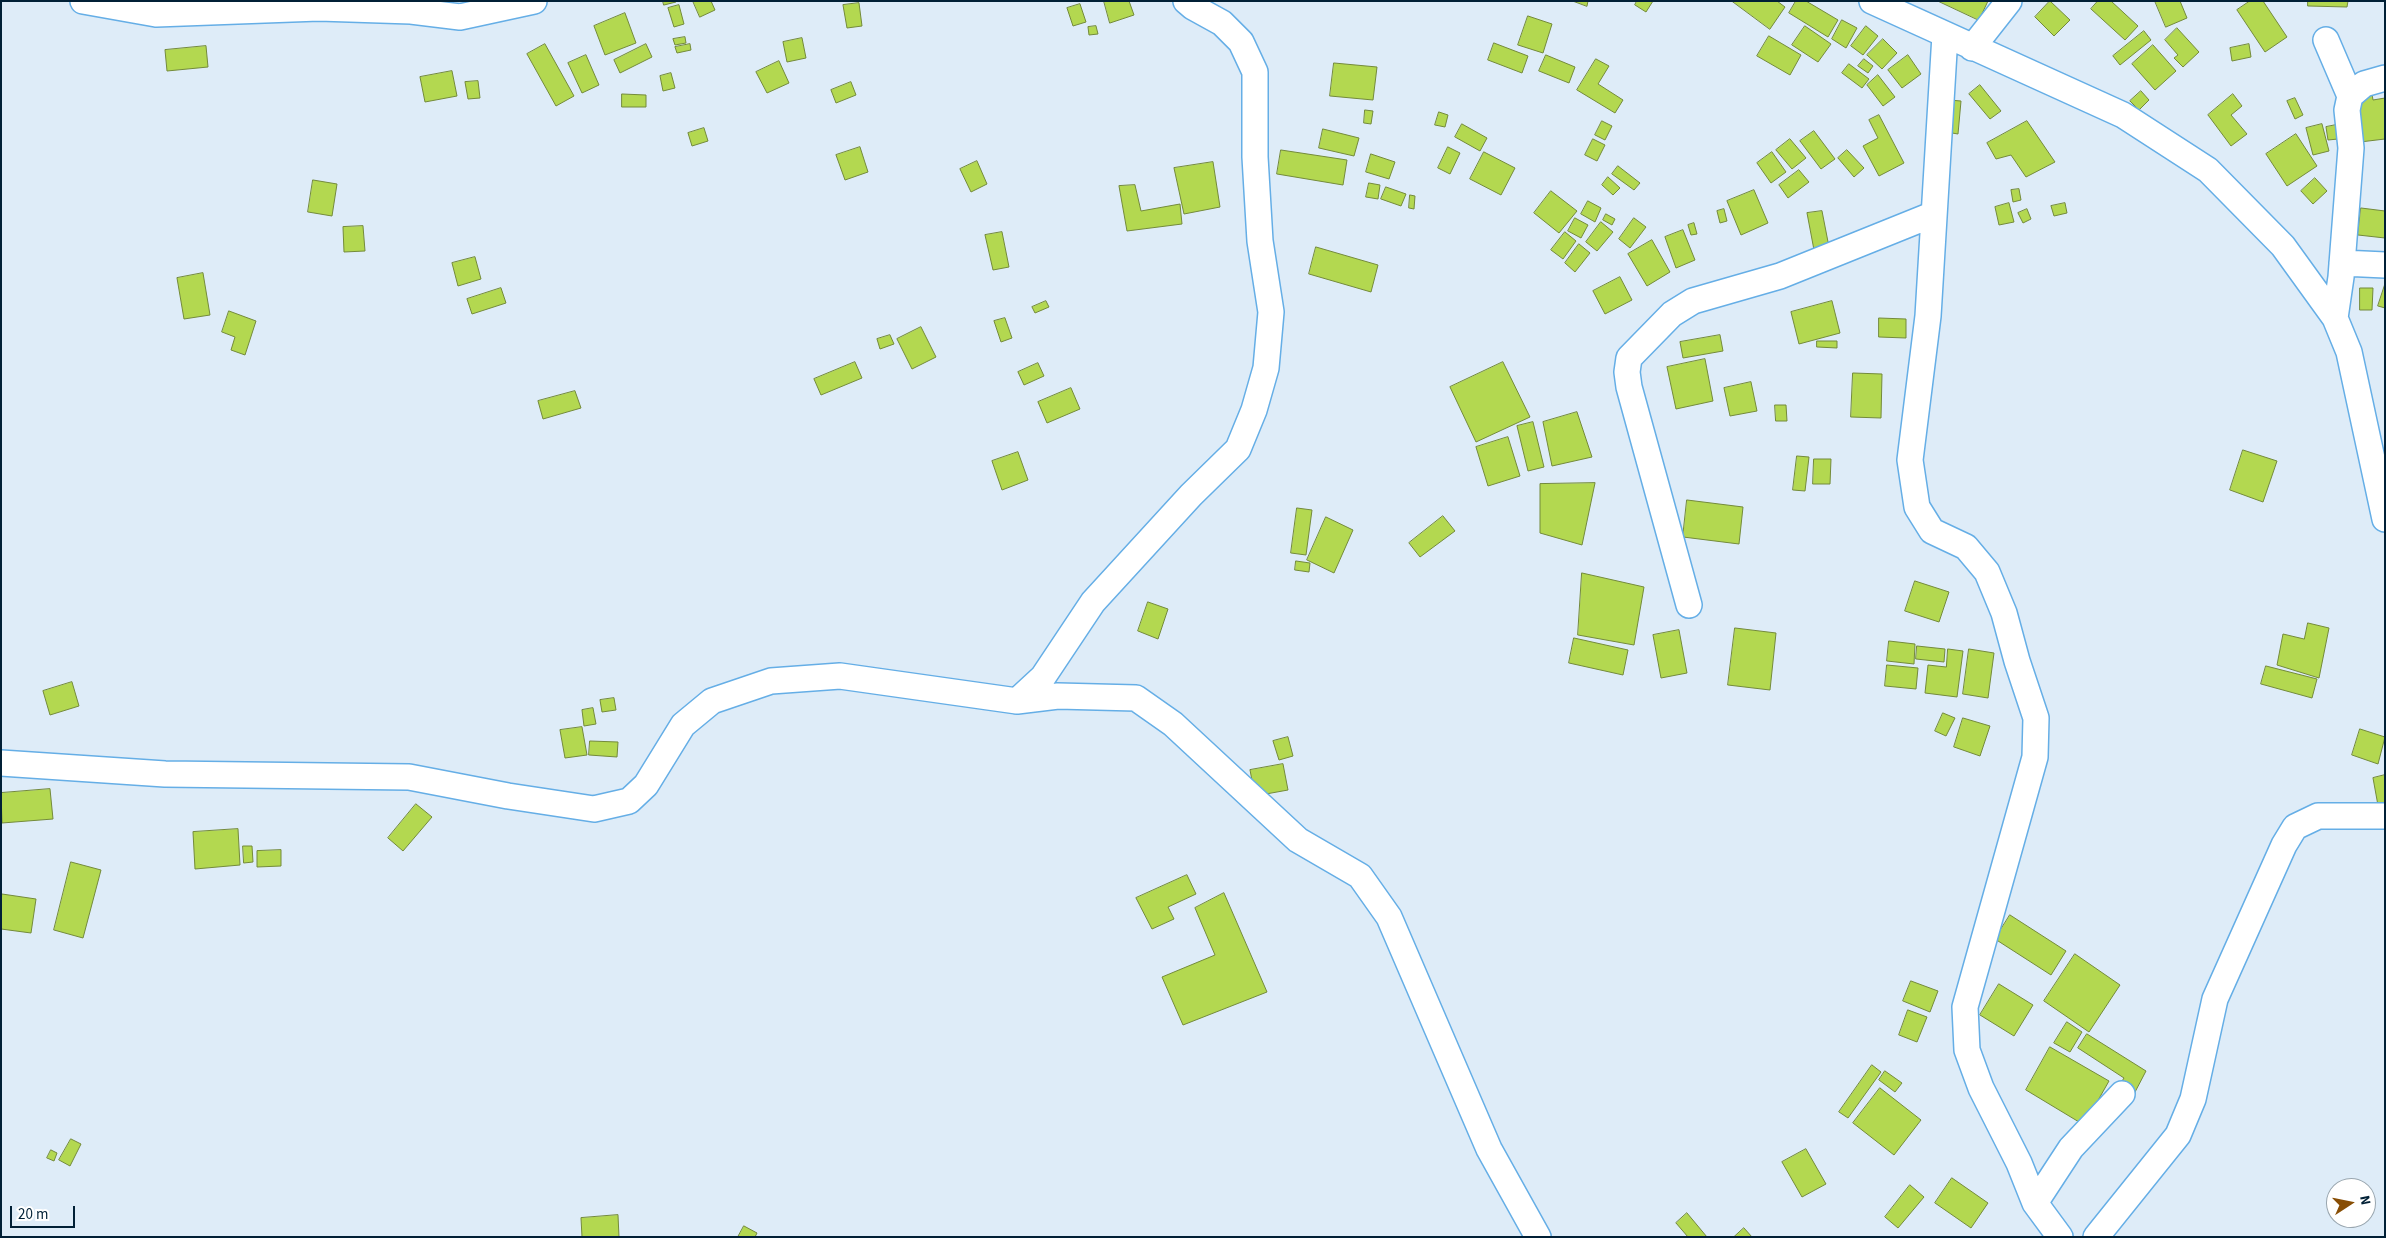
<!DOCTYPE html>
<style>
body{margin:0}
#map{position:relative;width:2386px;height:1238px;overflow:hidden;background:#deecf8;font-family:"Source Sans 3",sans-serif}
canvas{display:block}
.frame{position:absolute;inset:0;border:2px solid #012036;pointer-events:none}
.north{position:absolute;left:2326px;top:1178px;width:50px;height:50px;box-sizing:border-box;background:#fff;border:1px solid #99a6af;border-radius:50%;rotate:79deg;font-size:14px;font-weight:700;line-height:20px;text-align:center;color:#012036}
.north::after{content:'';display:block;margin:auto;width:18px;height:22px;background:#884e05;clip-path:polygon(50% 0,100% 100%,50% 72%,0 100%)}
.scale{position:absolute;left:10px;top:1206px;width:65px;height:22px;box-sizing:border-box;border:2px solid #012036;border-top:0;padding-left:6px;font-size:15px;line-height:18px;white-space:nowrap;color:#012036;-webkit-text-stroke:4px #fff;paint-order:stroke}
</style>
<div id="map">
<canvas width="2386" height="1238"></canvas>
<div class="frame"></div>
<div class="north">N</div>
<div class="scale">20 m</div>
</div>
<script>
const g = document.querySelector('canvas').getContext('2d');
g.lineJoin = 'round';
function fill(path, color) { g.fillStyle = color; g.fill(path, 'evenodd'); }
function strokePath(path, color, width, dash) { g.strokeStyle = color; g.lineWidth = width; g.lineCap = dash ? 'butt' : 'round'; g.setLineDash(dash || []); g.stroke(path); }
const building = new Path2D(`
 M 663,1 L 676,1 L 676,2 L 664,5 Z
 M 693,1 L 711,1 L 715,10 L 700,17 Z
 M 1104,1 L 1129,1 L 1134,15 L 1110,23 Z
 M 1573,1 L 1588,1 L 1587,6 Z
 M 1637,1 L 1653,1 L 1646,12 L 1635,5 Z
 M 1732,1 L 1777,1 L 1785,7 L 1770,29 Z
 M 1796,1 L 1806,1 L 1838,20 L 1828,37 L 1789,13 Z
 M 1938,1 L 1988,1 L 1979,20 Z
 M 2050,1 L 2070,20 L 2054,36 L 2035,17 Z
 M 2098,1 L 2111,1 L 2138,26 L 2125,40 L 2091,9 Z
 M 2155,1 L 2180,1 L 2187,18 L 2166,27 Z
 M 2250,1 L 2263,1 L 2287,37 L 2265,52 L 2237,10 Z
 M 2308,1 L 2348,1 L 2347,7 L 2308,6 Z
 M 859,3 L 862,26 L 847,28 L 843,5 Z
 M 1080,4 L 1086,22 L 1073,26 L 1067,8 Z
 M 679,5 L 684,24 L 674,27 L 668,8 Z
 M 625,13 L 636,43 L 605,55 L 594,26 Z
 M 1528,16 L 1552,24 L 1543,53 L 1518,45 Z
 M 1842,20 L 1857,28 L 1846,48 L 1832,39 Z
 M 1096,26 L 1098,34 L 1089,35 L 1088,27 Z
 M 1805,26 L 1831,44 L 1818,62 L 1792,45 Z
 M 1866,26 L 1878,36 L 1863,55 L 1851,46 Z
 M 2177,28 L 2199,52 L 2183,67 L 2174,58 L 2178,55 L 2165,40 Z
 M 2144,31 L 2151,40 L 2120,65 L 2113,56 Z
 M 1769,36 L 1801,55 L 1790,75 L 1757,56 Z
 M 685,37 L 686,43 L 675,45 L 673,39 Z
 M 802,38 L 806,58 L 787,62 L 783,42 Z
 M 1883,39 L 1897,53 L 1882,69 L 1867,55 Z
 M 1494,43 L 1528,56 L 1522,73 L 1488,60 Z
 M 545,44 L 574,96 L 556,106 L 527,54 Z
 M 646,44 L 652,57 L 620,73 L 614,60 Z
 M 690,44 L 691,50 L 677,53 L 675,47 Z
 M 2249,44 L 2251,57 L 2232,61 L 2230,48 Z
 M 2153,45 L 2176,71 L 2155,90 L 2132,64 Z
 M 206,46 L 208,67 L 167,71 L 165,50 Z
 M 586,55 L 599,85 L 582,93 L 568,63 Z
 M 1546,55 L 1575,67 L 1569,83 L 1539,71 Z
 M 1908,55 L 1921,74 L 1902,88 L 1888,70 Z
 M 1596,59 L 1609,66 L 1598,84 L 1623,100 L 1615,113 L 1577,90 Z
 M 1864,59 L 1873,66 L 1868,73 L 1858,66 Z
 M 779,61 L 789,83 L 767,93 L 756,72 Z
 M 1334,63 L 1377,67 L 1373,100 L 1330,96 Z
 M 1849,64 L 1869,79 L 1862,88 L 1842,73 Z
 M 452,71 L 457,96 L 425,102 L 420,77 Z
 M 671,73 L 675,88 L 663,91 L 660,76 Z
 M 1878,75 L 1895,97 L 1883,106 L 1867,85 Z
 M 478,81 L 480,98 L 468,99 L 465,82 Z
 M 851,82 L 856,95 L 836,103 L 831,90 Z
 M 1980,85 L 2001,111 L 1990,119 L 1969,94 Z
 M 2141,91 L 2149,100 L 2139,110 L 2130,101 Z
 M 622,94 L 646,95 L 646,107 L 622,107 Z
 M 2233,94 L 2242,106 L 2231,115 L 2247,134 L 2231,146 L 2208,115 Z
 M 2372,94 L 2373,100 L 2385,98 L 2385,139 L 2360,142 L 2355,96 Z
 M 2295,98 L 2303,115 L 2295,119 L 2287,101 Z
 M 1949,100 L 1961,101 L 1958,134 L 1946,132 Z
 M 1365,110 L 1373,111 L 1371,124 L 1364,123 Z
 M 1439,112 L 1448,115 L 1445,127 L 1435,125 Z
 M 1879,115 L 1904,163 L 1879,176 L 1863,146 L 1878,138 L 1869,120 Z
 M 1602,121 L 1612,126 L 1605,140 L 1595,135 Z
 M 2027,121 L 2055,162 L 2026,177 L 2011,155 L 1996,159 L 1987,143 Z
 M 1462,124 L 1487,138 L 1480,151 L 1455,137 Z
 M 2322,124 L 2329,151 L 2313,155 L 2306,128 Z
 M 2336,125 L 2338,139 L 2328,140 L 2326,127 Z
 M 704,128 L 708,141 L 692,146 L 688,133 Z
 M 1323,129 L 1359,138 L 1354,156 L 1319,148 Z
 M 1814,131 L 1835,159 L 1821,169 L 1800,141 Z
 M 2296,134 L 2317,166 L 2287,186 L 2266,154 Z
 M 1593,139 L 1605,145 L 1597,161 L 1585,155 Z
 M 1790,139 L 1806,158 L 1792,169 L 1776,150 Z
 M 860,147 L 868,172 L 845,180 L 836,155 Z
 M 1448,147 L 1460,153 L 1450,174 L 1438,168 Z
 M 1281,150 L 1347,160 L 1343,185 L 1277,174 Z
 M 1847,150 L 1864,168 L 1854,177 L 1838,158 Z
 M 1484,152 L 1515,168 L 1501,195 L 1470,179 Z
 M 1772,152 L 1786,172 L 1771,183 L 1757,163 Z
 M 1371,154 L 1395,162 L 1389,179 L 1366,172 Z
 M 977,161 L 987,184 L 971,192 L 960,169 Z
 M 1213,162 L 1220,207 L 1184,214 L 1174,168 Z
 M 1618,166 L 1640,183 L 1634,190 L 1612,174 Z
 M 1799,170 L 1809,182 L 1788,198 L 1779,185 Z
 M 1608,177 L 1620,188 L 1613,195 L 1602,185 Z
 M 2315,178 L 2327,191 L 2313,204 L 2301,191 Z
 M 313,180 L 337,184 L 332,216 L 308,212 Z
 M 1369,183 L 1380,185 L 1378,199 L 1366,197 Z
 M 1135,185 L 1141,211 L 1180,204 L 1182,224 L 1127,231 L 1119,186 Z
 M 1386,187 L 1406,194 L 1401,206 L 1381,199 Z
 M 2019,189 L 2021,200 L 2013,202 L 2011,190 Z
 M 1754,190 L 1768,223 L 1741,235 L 1727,201 Z
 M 1551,191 L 1577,211 L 1559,233 L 1534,213 Z
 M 1410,195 L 1415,196 L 1414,209 L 1409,208 Z
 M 1588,201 L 1601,208 L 1595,222 L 1581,214 Z
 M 2009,203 L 2014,222 L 1999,225 L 1995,207 Z
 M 2065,203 L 2067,213 L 2054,216 L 2051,206 Z
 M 2361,208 L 2385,211 L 2385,238 L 2358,235 Z
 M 1724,209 L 1727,221 L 1720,223 L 1717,211 Z
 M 2027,209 L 2031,219 L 2023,223 L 2018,213 Z
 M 1822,211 L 1829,247 L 1814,250 L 1807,213 Z
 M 1606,214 L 1615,219 L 1612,225 L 1603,220 Z
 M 1575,218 L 1588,225 L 1581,238 L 1568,231 Z
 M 1634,218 L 1646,227 L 1630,248 L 1619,239 Z
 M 1601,222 L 1613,232 L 1597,251 L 1586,242 Z
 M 1694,223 L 1697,234 L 1691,235 L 1688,225 Z
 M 363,226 L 365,251 L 344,252 L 343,227 Z
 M 1683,230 L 1695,260 L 1676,268 L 1665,237 Z
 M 1002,232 L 1009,267 L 993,270 L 985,235 Z
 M 1565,232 L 1576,241 L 1563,259 L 1551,250 Z
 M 1652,240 L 1670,272 L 1647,286 L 1628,254 Z
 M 1579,244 L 1590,253 L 1575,272 L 1565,263 Z
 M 1316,247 L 1378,265 L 1371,292 L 1309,274 Z
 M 475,257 L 481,279 L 458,286 L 452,263 Z
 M 203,273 L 210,315 L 184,319 L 177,278 Z
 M 1620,277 L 1632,300 L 1605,314 L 1593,291 Z
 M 2385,284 L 2385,308 L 2378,306 Z
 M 501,288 L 506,303 L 472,314 L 467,299 Z
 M 2360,288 L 2373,288 L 2372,310 L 2360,310 Z
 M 1046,301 L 1049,307 L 1035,313 L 1032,307 Z
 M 1832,301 L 1840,333 L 1799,344 L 1791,312 Z
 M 229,311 L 256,321 L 245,355 L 231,350 L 235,337 L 222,332 Z
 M 1005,318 L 1012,338 L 1001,342 L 994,321 Z
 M 1879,318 L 1906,319 L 1906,338 L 1879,337 Z
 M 921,327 L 936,357 L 912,369 L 897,339 Z
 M 890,335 L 894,344 L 880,349 L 877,339 Z
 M 1720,335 L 1723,351 L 1683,358 L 1680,342 Z
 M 1817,341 L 1837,341 L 1837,348 L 1817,347 Z
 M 1705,359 L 1713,401 L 1676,409 L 1667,367 Z
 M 855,362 L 862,378 L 821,395 L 814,379 Z
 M 1503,362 L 1530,417 L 1476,442 L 1450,387 Z
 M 1038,363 L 1044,376 L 1024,385 L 1018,372 Z
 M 1853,373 L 1882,374 L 1881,418 L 1851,417 Z
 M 1751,382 L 1757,411 L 1730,416 L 1724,388 Z
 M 1071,388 L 1080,409 L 1047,423 L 1038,402 Z
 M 575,391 L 581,408 L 543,419 L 538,401 Z
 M 1775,405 L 1786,405 L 1787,421 L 1776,421 Z
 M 1577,412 L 1592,457 L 1552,466 L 1543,422 Z
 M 1533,422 L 1544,467 L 1528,471 L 1517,426 Z
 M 1508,437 L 1520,476 L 1488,486 L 1476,447 Z
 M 2243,450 L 2277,461 L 2263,502 L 2230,490 Z
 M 1018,452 L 1028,480 L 1002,490 L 992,461 Z
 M 1797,456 L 1809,457 L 1805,491 L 1793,490 Z
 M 1814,459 L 1831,459 L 1830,484 L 1813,484 Z
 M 1595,483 L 1582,545 L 1540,533 L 1540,484 Z
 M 1687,500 L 1743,507 L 1739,544 L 1683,537 Z
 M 1297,508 L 1312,510 L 1306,555 L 1291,553 Z
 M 1443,516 L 1455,531 L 1420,557 L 1409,543 Z
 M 1326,517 L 1353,530 L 1334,573 L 1307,560 Z
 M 1296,561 L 1310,563 L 1309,572 L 1295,570 Z
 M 1582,573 L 1644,587 L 1634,645 L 1578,635 Z
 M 1915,581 L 1949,592 L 1939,622 L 1905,611 Z
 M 1148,602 L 1168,609 L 1158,639 L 1138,631 Z
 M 2308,623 L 2329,628 L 2319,678 L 2277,665 L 2283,634 L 2304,639 Z
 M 1735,628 L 1776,633 L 1770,690 L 1728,685 Z
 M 1679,630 L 1687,673 L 1661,678 L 1653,635 Z
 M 1574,638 L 1628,650 L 1623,675 L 1569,663 Z
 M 1889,641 L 1915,644 L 1914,664 L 1887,661 Z
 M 1917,646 L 1945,649 L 1944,662 L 1916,659 Z
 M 1948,649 L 1963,651 L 1957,697 L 1925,693 L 1928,665 L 1946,667 Z
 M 1969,649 L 1994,653 L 1988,698 L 1963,694 Z
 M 1887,665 L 1918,668 L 1916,689 L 1885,686 Z
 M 2266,666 L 2317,679 L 2312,698 L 2261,684 Z
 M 72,682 L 79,706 L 50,715 L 43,691 Z
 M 614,698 L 616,710 L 602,712 L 600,700 Z
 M 593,708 L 596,724 L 584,726 L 582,710 Z
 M 1943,713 L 1955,718 L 1946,736 L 1935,731 Z
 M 1963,718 L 1990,726 L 1980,756 L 1954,747 Z
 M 582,727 L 587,755 L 565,758 L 560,730 Z
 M 2360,729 L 2385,737 L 2378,764 L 2352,755 Z
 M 1288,737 L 1293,756 L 1279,760 L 1273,741 Z
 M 590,741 L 618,742 L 617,757 L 589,755 Z
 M 1283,764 L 1288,790 L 1255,796 L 1250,770 Z
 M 2385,775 L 2385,810 L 2379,811 L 2373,778 Z
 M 50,789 L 53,819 L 2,823 L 1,793 Z
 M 416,804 L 432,817 L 403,851 L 388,838 Z
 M 238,829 L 240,865 L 195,869 L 193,832 Z
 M 243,846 L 252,846 L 253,862 L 244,863 Z
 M 281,850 L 281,866 L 257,867 L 257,851 Z
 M 71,862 L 101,870 L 83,938 L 54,930 Z
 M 1187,875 L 1196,894 L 1168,907 L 1174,919 L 1152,929 L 1136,898 Z
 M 1224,893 L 1267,992 L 1183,1025 L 1162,977 L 1215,955 L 1195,908 Z
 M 2,894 L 36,899 L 31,933 L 1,929 Z
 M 2010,915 L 2066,951 L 2051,975 L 1995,939 Z
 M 2075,954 L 2120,985 L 2089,1032 L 2044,1001 Z
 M 1911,981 L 1938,991 L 1930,1012 L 1903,1001 Z
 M 1999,984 L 2033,1005 L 2014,1036 L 1980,1015 Z
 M 1908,1010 L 1927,1017 L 1917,1042 L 1899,1035 Z
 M 2067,1022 L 2082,1032 L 2070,1052 L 2054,1043 Z
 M 2087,1034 L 2146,1071 L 2134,1094 L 2120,1084 L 2124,1078 L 2078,1048 Z
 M 2050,1047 L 2109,1081 L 2084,1125 L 2026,1090 Z
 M 1872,1065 L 1881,1072 L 1848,1118 L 1839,1112 Z
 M 1885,1071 L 1902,1083 L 1895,1092 L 1879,1080 Z
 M 1880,1088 L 1921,1120 L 1894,1155 L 1853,1123 Z
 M 71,1139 L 81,1144 L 70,1166 L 59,1160 Z
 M 1806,1149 L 1826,1184 L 1802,1197 L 1782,1162 Z
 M 51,1150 L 57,1153 L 54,1161 L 47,1158 Z
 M 1952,1178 L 1988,1203 L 1971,1228 L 1935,1203 Z
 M 1910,1185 L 1924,1197 L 1898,1228 L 1885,1217 Z
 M 1687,1213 L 1707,1237 L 1688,1237 L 1676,1223 Z
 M 618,1215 L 619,1237 L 582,1237 L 581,1218 Z
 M 744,1226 L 757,1233 L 755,1237 L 738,1237 Z
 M 1744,1228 L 1752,1237 L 1734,1237 Z`);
const minor = new Path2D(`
 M 83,1 L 156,14 L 319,8 L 411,11 L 460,17 L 534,1
 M 1872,1 L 2123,115 L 2208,170 L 2283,246 L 2335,318 L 2349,352 L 2385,519
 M 1945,35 L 1928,316 L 1910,460 L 1917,507 L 1932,531 L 1966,547 L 1987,572 L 2004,613 L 2017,661 L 2036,718 L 2035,757 L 1965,1007 L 1967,1050 L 1981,1088 L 2019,1163 L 2035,1203 L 2060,1237
 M 2326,40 L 2350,96
 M 1972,48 L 2009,1
 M 2342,263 L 2385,265
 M 2335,318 L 2341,277 L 2351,148 L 2347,110 L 2350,96 L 2364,84 L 2385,78
 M 1689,605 L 1629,387 L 1627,372 L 1629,358 L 1672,314 L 1693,301 L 1780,276 L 1934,214
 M 1017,701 L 1043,677 L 1093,602 L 1191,495 L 1238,449 L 1254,410 L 1266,368 L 1271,312 L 1260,241 L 1255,157 L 1255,72 L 1241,42 L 1222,23 L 1193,7 L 1186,1
 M 1,763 L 165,774 L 409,777 L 508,796 L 594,809 L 629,801 L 646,785 L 683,725 L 712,701 L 771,681 L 840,676 L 1017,701 L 1058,696 L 1136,698 L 1173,724 L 1298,840 L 1360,876 L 1389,917 L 1489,1149 L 1538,1237
 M 2035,1203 L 2071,1148 L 2122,1094
 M 2096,1237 L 2178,1135 L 2193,1099 L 2215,999 L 2284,845 L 2295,827 L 2318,816 L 2385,816`);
fill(building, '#b3d850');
strokePath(building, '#738a3a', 1);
strokePath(minor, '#65aee6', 28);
strokePath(minor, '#fff', 25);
</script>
